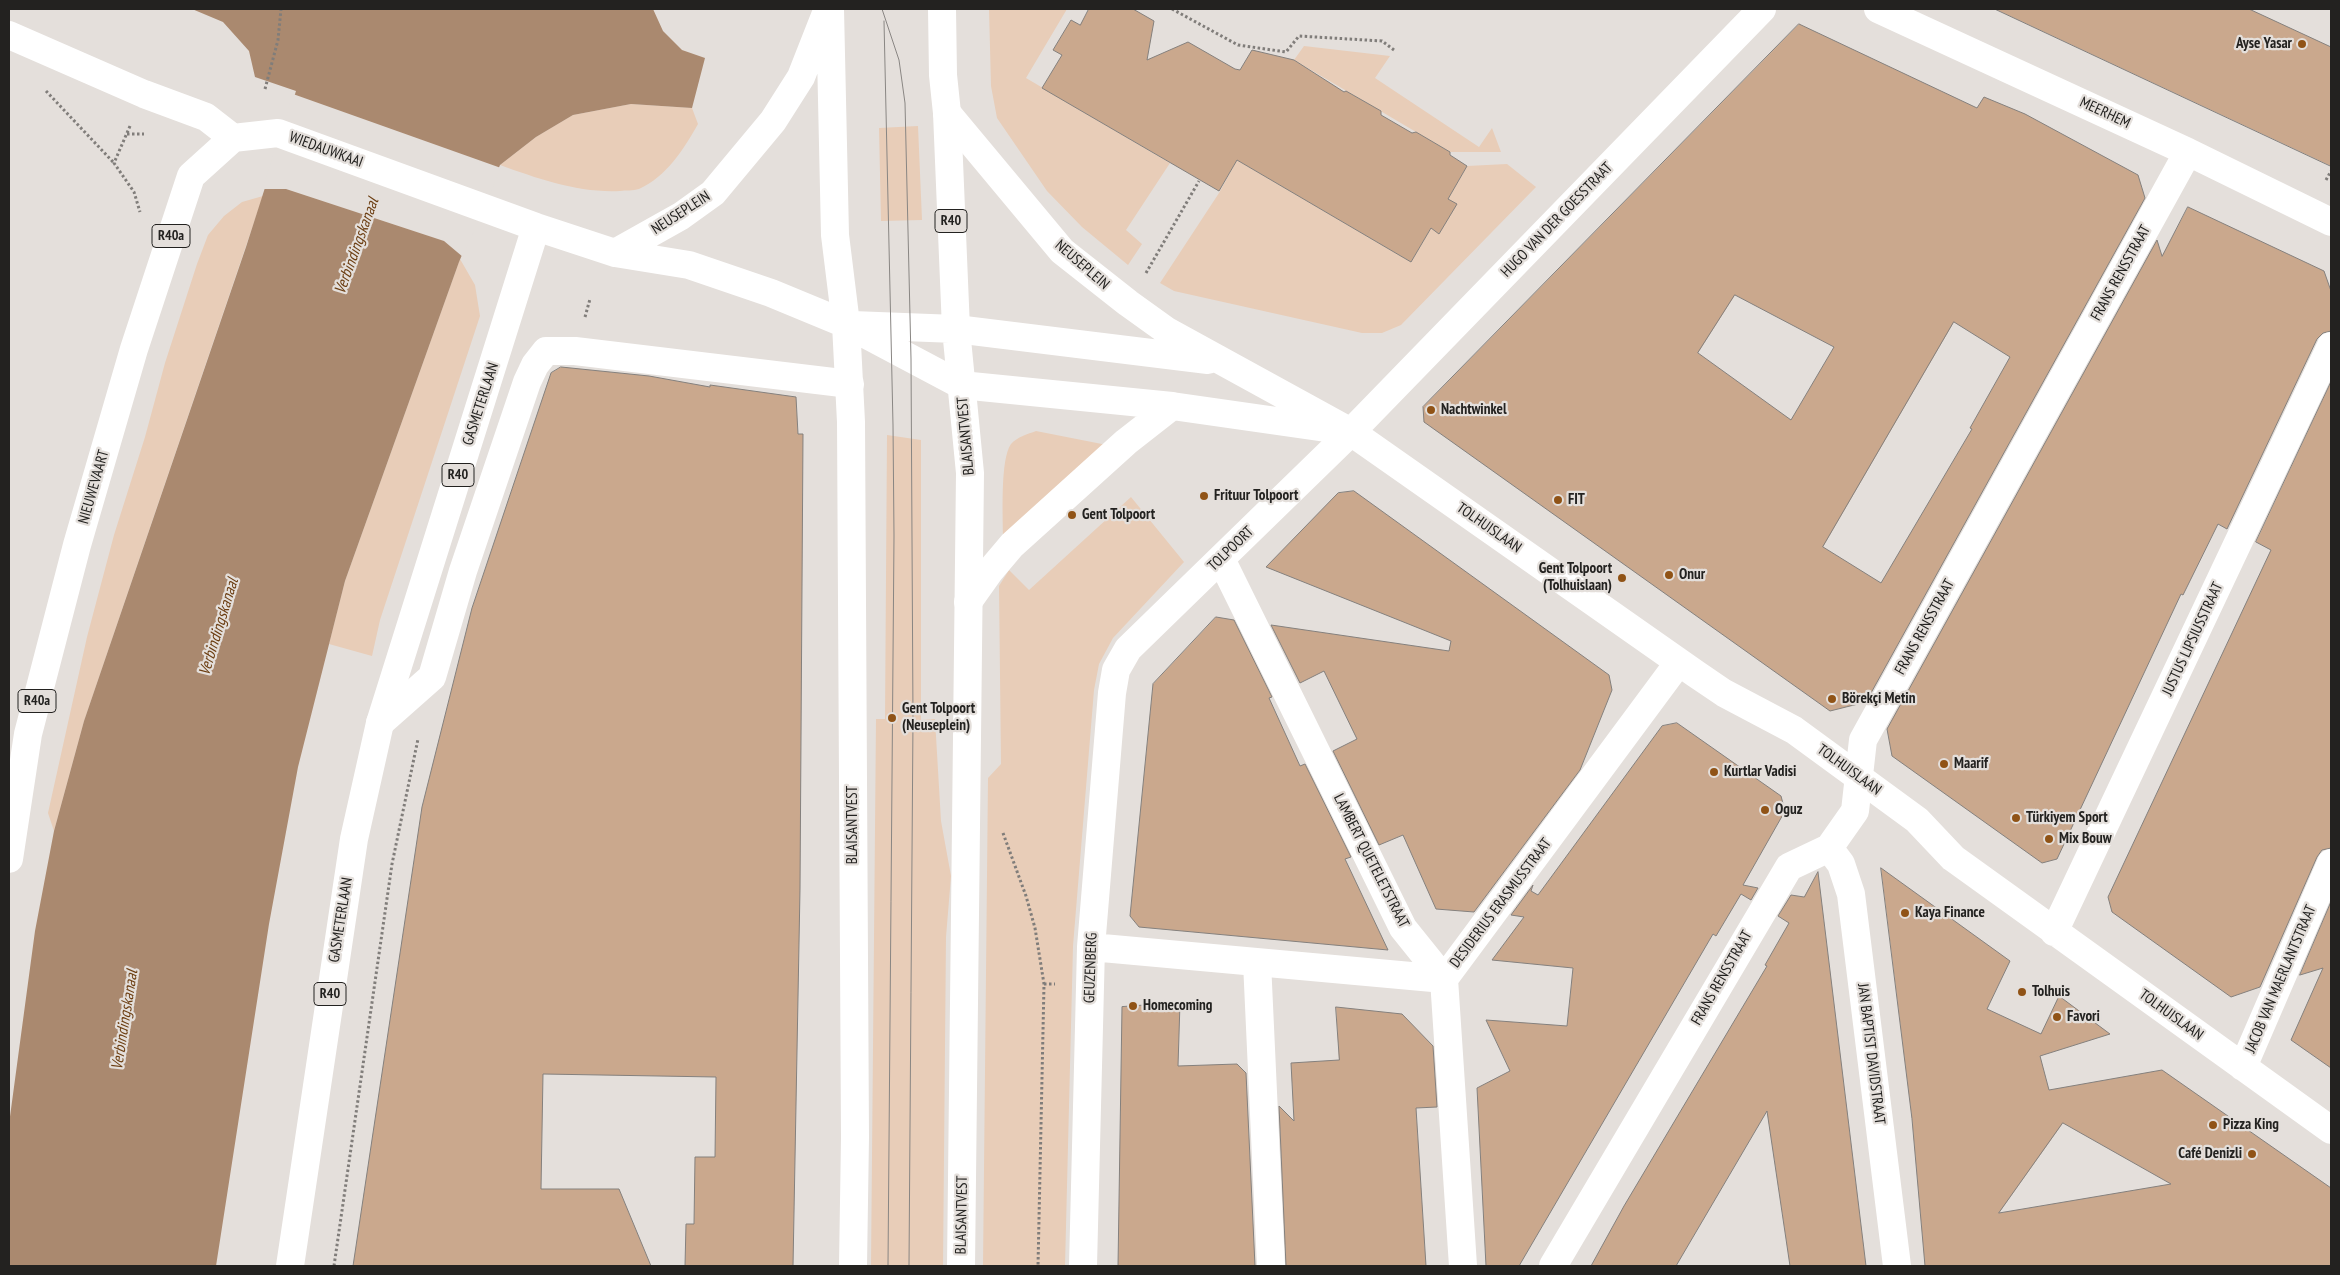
<!DOCTYPE html>
<meta charset="utf-8">
<style>
body{margin:0}
#map{position:relative;width:2340px;height:1275px;overflow:hidden;background:#e4dfdb;font-family:"PT Sans Narrow",sans-serif}
canvas{display:block}
.frame{position:absolute;inset:0;border:10px solid #232220;pointer-events:none}
</style>
<div id="map">
<canvas width="2340" height="1275"></canvas>
<div class="frame"></div>
</div>
<script>
const g = document.querySelector('canvas').getContext('2d');
g.lineJoin = 'round';
function fill(path, color) { g.fillStyle = color; g.fill(path, 'evenodd'); }
function strokePath(path, color, width, dash) { g.strokeStyle = color; g.lineWidth = width; g.lineCap = dash ? 'butt' : 'round'; g.setLineDash(dash || []); g.stroke(path); }
function label(font, color, halo, rows, align = 'center') {
  g.font = font + ' "PT Sans Narrow",sans-serif'; g.lineWidth = 4.5; g.setLineDash([]); g.textBaseline = 'middle'; g.strokeStyle = halo; g.fillStyle = color; for (const [text, x, y, turn = 0] of rows) {
    g.save(); g.translate(x, y); g.rotate((+turn || 0) * Math.PI / 180); g.textAlign = isNaN(turn) ? turn : align; if (halo) g.strokeText(text, 0, 0); g.fillText(text, 0, 0); g.restore();
  }
}
const green = new Path2D(`
 M 989,9 L 1067,9 L 1026,78 L 1170,163 L 1126,230 L 1142,244 L 1128,265 L 1082,227 L 1047,191 L 997,118 L 991,86 Z
 M 1304,46 L 1390,56 L 1375,78 L 1479,147 L 1492,128 L 1501,152 L 1450,152 L 1294,60 Z
 M 631,104 L 692,108 L 698,124 C 684,149 666,177 639,189 C 633,191 626,190 620,191 C 578,193 539,179 500,165 L 536,137 L 573,115 Z
 M 918,126 L 922,220 L 881,221 L 879,128 Z
 M 1237,160 L 1411,262 L 1431,228 L 1439,233 L 1448,199 L 1467,166 L 1507,164 L 1536,187 L 1401,325 L 1382,333 L 1362,333 L 1174,291 L 1160,283 L 1219,193 Z
 M 263,196 L 84,721 L 54,831 L 48,813 L 87,637 L 114,535 L 145,437 L 165,363 L 197,264 L 208,235 L 224,216 L 242,202 Z
 M 460,259 L 475,285 L 480,316 L 380,620 L 372,656 L 329,644 L 345,581 Z
 M 1036,431 L 1107,445 L 1003,537 C 1003,517 1000,459 1011,444 C 1017,437 1028,434 1036,431 Z
 M 887,435 L 921,440 L 921,720 L 935,719 L 941,821 L 951,876 L 946,937 L 943,1266 L 871,1266 L 876,719 L 885,719 Z
 M 1131,497 L 1184,562 L 1113,638 L 1099,664 L 1094,690 L 1073,946 L 1065,1266 L 983,1266 L 988,778 L 1001,764 L 999,586 L 1009,570 L 1029,590 Z`);
const water = new Path2D(`
 M 192,9 L 653,9 L 663,31 L 682,50 L 705,58 L 692,108 L 631,104 L 573,115 L 536,137 L 500,165 L 459,262 L 345,581 L 298,767 L 269,924 L 216,1266 L 9,1266 L 9,1124 L 35,931 L 54,831 L 84,721 L 246,247 L 296,91 L 255,77 L 249,51 L 223,22 Z`);
const pier = new Path2D(`
 M 293,94 L 501,168 L 463,257 L 444,241 L 286,189 L 262,189 Z`);
const building = new Path2D(`
 M 1089,9 L 1133,9 L 1154,21 L 1147,60 L 1188,42 L 1235,69 L 1240,70 L 1252,50 L 1294,60 L 1344,92 L 1346,91 L 1381,111 L 1381,115 L 1412,133 L 1416,132 L 1450,152 L 1450,155 L 1467,166 L 1448,199 L 1457,204 L 1439,234 L 1431,228 L 1411,262 L 1237,160 L 1219,191 L 1042,88 L 1062,55 L 1053,50 L 1071,20 L 1080,25 Z
 M 1995,9 L 2249,9 L 2331,47 L 2331,166 Z
 M 1799,24 L 1977,108 L 1984,97 L 2025,114 L 2138,175 L 2145,198 L 1866,702 L 1830,711 L 1424,422 L 1423,407 ZM 1735,295 L 1834,347 L 1791,420 L 1698,353 ZM 1954,322 L 2010,357 L 1970,428 L 1972,429 L 1881,583 L 1823,547 Z
 M 2188,207 L 2324,271 L 2331,291 L 2331,331 L 2323,333 L 2317,339 L 2227,529 L 2218,524 L 2183,595 L 2181,594 L 2057,859 L 2042,863 L 1892,756 L 1887,729 L 2157,240 L 2162,256 Z
 M 561,367 L 649,376 L 710,387 L 710,385 L 796,397 L 798,434 L 803,434 L 800,889 L 793,1266 L 685,1266 L 686,1224 L 694,1224 L 695,1157 L 715,1157 L 716,1077 L 543,1074 L 541,1189 L 619,1189 L 651,1266 L 353,1266 L 422,807 L 472,608 L 551,373 Z
 M 2331,382 L 2331,848 L 2322,850 L 2317,857 L 2260,987 L 2231,997 L 2112,912 L 2108,897 L 2271,550 L 2256,542 Z
 M 1354,491 L 1609,675 L 1612,690 L 1580,770 L 1474,912 L 1436,909 L 1403,835 L 1379,845 L 1333,751 L 1357,739 L 1324,671 L 1300,683 L 1271,625 L 1449,651 L 1451,641 L 1266,567 L 1338,493 Z
 M 1216,617 L 1234,620 L 1272,697 L 1269,698 L 1300,766 L 1305,764 L 1351,857 L 1345,859 L 1388,950 L 1139,927 L 1130,916 L 1153,684 Z
 M 1677,723 L 1781,796 L 1785,811 L 1743,885 L 1758,888 L 1751,900 L 1741,894 L 1716,936 L 1713,934 L 1519,1266 L 1486,1266 L 1477,1088 L 1510,1071 L 1486,1020 L 1567,1026 L 1573,968 L 1492,960 L 1524,917 L 1511,915 L 1533,885 L 1531,891 L 1538,895 L 1662,726 Z
 M 1881,868 L 2010,961 L 1987,1009 L 2041,1034 L 2059,996 L 2110,1034 L 2040,1056 L 2049,1090 L 2162,1070 L 2331,1188 L 2331,1266 L 1925,1266 L 1912,1119 ZM 2063,1123 L 2171,1184 L 1999,1213 Z
 M 1818,872 L 1866,1266 L 1790,1266 L 1767,1111 L 1676,1266 L 1591,1266 L 1624,1206 L 1767,966 L 1765,965 L 1789,923 L 1778,916 L 1791,895 L 1804,897 Z
 M 2331,902 L 2331,1068 L 2291,1040 L 2323,968 L 2300,975 Z
 M 1180,1003 L 1178,1066 L 1237,1064 L 1246,1073 L 1255,1266 L 1118,1266 L 1122,1007 Z
 M 1336,1007 L 1402,1014 L 1433,1046 L 1437,1107 L 1416,1108 L 1426,1266 L 1286,1266 L 1279,1106 L 1294,1121 L 1291,1063 L 1339,1060 Z`);
const path = new Path2D(`
 M 1172,9 L 1238,45 L 1286,52 L 1299,36 L 1382,41 L 1394,50
 M 265,89 L 278,40 L 281,9
 M 46,91 L 114,163
 M 130,126 L 114,163 L 134,192 L 140,212
 M 127,134 L 144,134
 M 2326,180 L 2331,171
 M 1146,273 L 1199,181
 M 585,317 L 590,299
 M 1003,833 L 1026,896 L 1035,928 L 1044,984 L 1038,1266
 M 1044,984 L 1055,984
 M 334,1266 L 392,864 L 418,739`);
const minor = new Path2D(`
 M 1878,9 L 2188,152 L 2331,222
 M 947,113 L 1062,251 L 1128,303 L 1167,331 L 1351,432 L 1696,674 L 1724,693 L 1794,730 L 1917,820 L 1953,858 L 2331,1130
 M 956,329 L 1208,360
 M 961,385 L 1172,406 L 1333,429
 M 1221,559 L 1403,928 L 1444,979 L 1463,1266
 M 968,602 L 990,571 L 1012,545 L 1126,442 L 1172,406
 M 380,723 L 432,677 L 463,571 L 527,382 L 535,365 L 546,351 L 575,351 L 850,384
 M 1829,848 L 1841,864 L 1851,894 L 1897,1266
 M 2054,932 L 2331,346
 M 1091,947 L 1444,979 L 1679,662
 M 1257,962 L 1271,1266
 M 2243,1067 L 2331,863
 M 1083,1266 L 1091,947 L 1112,693 L 1116,670 L 1128,649 L 1351,432 L 1762,9
 M 1553,1266 L 1789,867 L 1829,848 L 1855,811 L 1863,740 L 2188,152`);
const major = new Path2D(`
 M 830,9 L 835,235 L 846,324 L 851,422 L 855,1137 L 853,1266
 M 942,9 L 943,75 L 947,113 L 956,329 L 970,473 L 961,1266
 M 9,35 L 144,94 L 206,117 L 233,138 L 278,133 L 536,227 L 615,253 L 689,265 L 771,293 L 846,324 L 961,385
 M 615,253 L 681,216 L 713,193 L 773,121 L 801,77 L 825,16
 M 852,325 L 956,329
 M 9,859 L 28,734 L 77,545 L 134,349 L 191,176 L 233,138
 M 290,1266 L 354,839 L 380,723 L 536,227`);
const tram = new Path2D(`
 M 882,9 L 899,60 L 905,103 L 911,359 L 913,719 L 909,1266
 M 884,21 L 893,425 L 894,536 L 888,1266`);
const markers = [
 [2302,44,5,"#905316"],
 [1431,410,5,"#905316"],
 [1204,496,5,"#905316"],
 [1558,500,5,"#905316"],
 [1072,515,5,"#905316"],
 [1669,575,5,"#905316"],
 [1622,578,5,"#905316"],
 [1832,699,5,"#905316"],
 [892,718,5,"#905316"],
 [1944,764,5,"#905316"],
 [1714,772,5,"#905316"],
 [1765,810,5,"#905316"],
 [2016,818,5,"#905316"],
 [2049,839,5,"#905316"],
 [1905,913,5,"#905316"],
 [2022,992,5,"#905316"],
 [1133,1006,5,"#905316"],
 [2057,1017,5,"#905316"],
 [2213,1125,5,"#905316"],
 [2252,1154,5,"#905316"]
];
const shields = [
 [951,221,32],
 [171,236,38],
 [458,475,32],
 [37,701,38],
 [330,994,32]
];
const shieldNames = [
 ["R40",951,221],
 ["R40a",171,236],
 ["R40",458,475],
 ["R40a",37,701],
 ["R40",330,994]
];
const poiNames = [
 ["Ayse Yasar",2292,44,"right"],
 ["Nachtwinkel",1441,410],
 ["Frituur Tolpoort",1214,496],
 ["FIT",1568,500],
 ["Gent Tolpoort",1082,515],
 ["Gent Tolpoort",1612,569,"right"],
 ["(Tolhuislaan)",1612,586,"right"],
 ["Onur",1679,575],
 ["Börekçi Metin",1842,699],
 ["Gent Tolpoort",902,709],
 ["(Neuseplein)",902,726],
 ["Maarif",1954,764],
 ["Kurtlar Vadisi",1724,772],
 ["Oguz",1775,810],
 ["Türkiyem Sport",2026,818],
 ["Mix Bouw",2059,839],
 ["Kaya Finance",1915,913],
 ["Tolhuis",2032,992],
 ["Homecoming",1143,1006],
 ["Favori",2067,1017],
 ["Pizza King",2223,1125],
 ["Café Denizli",2242,1154,"right"]
];
const streetNames = [
 ["MEERHEM",2105,113,25],
 ["WIEDAUWKAAI",326,150,20],
 ["NEUSEPLEIN",681,213,-33],
 ["HUGO VAN DER GOESSTRAAT",1557,220,-46],
 ["NEUSEPLEIN",1082,265,41],
 ["FRANS RENSSTRAAT",2121,273,-61],
 ["GASMETERLAAN",481,404,-72],
 ["BLAISANTVEST",966,436,-95],
 ["NIEUWEVAART",94,487,-74],
 ["TOLHUISLAAN",1489,528,35],
 ["TOLPOORT",1231,549,-44],
 ["FRANS RENSSTRAAT",1925,627,-61],
 ["JUSTUS LIPSIUSSTRAAT",2193,639,-65],
 ["TOLHUISLAAN",1849,770,36],
 ["BLAISANTVEST",853,825,-90],
 ["LAMBERT QUETELETSTRAAT",1371,861,63],
 ["DESIDERIUS ERASMUSSTRAAT",1501,903,-53],
 ["GASMETERLAAN",341,920,-81],
 ["GEUZENBERG",1091,968,-88],
 ["FRANS RENSSTRAAT",1722,978,-60],
 ["JACOB VAN MAERLANTSTRAAT",2281,979,-67],
 ["TOLHUISLAAN",2171,1015,36],
 ["JAN BAPTIST DAVIDSTRAAT",1871,1054,83],
 ["BLAISANTVEST",962,1215,-89]
];
const waterNames = [
 ["Verbindingskanaal",357,246,-70],
 ["Verbindingskanaal",219,627,-73],
 ["Verbindingskanaal",125,1020,-81]
];
fill(green, '#e8cdb8');
fill(water, '#aa896f');
fill(pier, '#e4dfdb');
fill(building, '#caa88d');
strokePath(building, '#84807d', 1);
strokePath(path, '#807d7a', 3, [2.5, 2.5]);
strokePath(minor, '#fff', 28);
strokePath(major, '#fff', 28);
strokePath(tram, '#898683', 1);
for (const [x, y, r, color] of markers) { const dot = new Path2D(); dot.arc(x, y, r, 0, 2 * Math.PI); g.fillStyle = color; g.fill(dot); strokePath(dot, '#e4dfdb', 2); }
for (const [x, y, w] of shields) { const box = new Path2D(); box.roundRect(x - w / 2, y - 11.5, w, 23, 4); g.fillStyle = '#e4dfdb'; g.fill(box); strokePath(box, '#232220', 1); }
label('bold 14px', '#232220', null, shieldNames);
label('bold 15px', '#232220', '#e4dfdb', poiNames, 'left');
label('15px', '#232220', '#e4dfdb', streetNames);
label('italic 16px', '#6c3e12', '#e4dfdb', waterNames);
</script>
